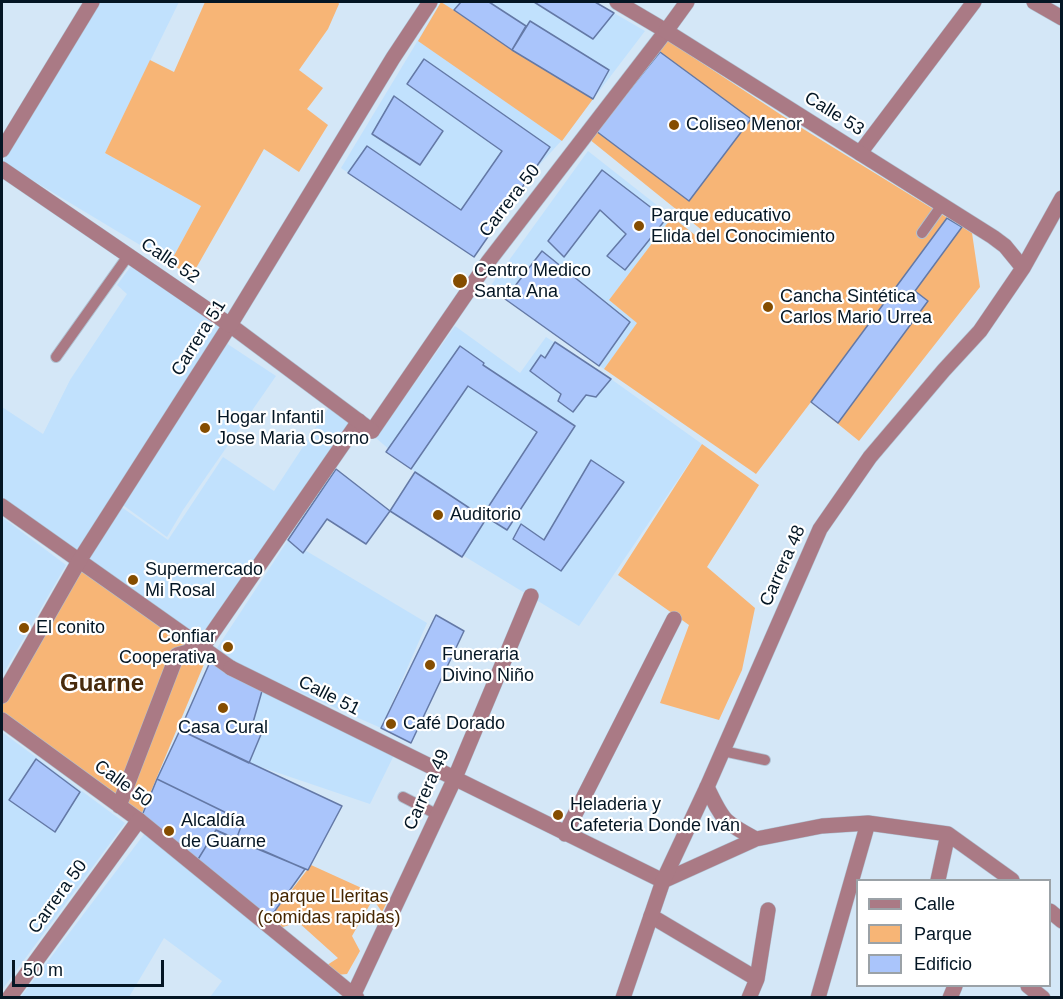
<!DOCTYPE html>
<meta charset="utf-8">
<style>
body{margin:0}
#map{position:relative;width:1063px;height:999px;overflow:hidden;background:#d4e7f7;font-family:Arial,sans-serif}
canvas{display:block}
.frame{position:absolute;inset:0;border:3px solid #041624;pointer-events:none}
.legend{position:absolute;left:856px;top:879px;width:195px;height:108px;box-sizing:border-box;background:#fff;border:2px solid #9ba2a7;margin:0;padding:8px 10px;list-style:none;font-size:18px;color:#041624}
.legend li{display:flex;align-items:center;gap:12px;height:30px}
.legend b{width:30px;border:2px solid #9ba2a7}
.scale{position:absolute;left:12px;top:960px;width:152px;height:27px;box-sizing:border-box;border:3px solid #041624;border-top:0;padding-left:8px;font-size:18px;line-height:21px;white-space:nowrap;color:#041624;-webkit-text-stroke:4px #fff;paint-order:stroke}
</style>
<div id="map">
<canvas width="1063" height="999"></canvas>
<div class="frame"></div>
<ul class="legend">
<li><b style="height:8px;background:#aa7a85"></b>Calle</li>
<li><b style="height:16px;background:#f7b576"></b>Parque</li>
<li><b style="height:16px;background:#aac5fb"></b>Edificio</li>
</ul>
<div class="scale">50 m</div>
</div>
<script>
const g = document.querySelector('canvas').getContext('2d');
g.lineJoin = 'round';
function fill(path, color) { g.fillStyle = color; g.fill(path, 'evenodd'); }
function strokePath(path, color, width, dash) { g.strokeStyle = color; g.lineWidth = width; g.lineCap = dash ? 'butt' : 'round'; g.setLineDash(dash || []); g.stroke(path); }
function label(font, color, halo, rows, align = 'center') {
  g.font = font + ' Arial,sans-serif'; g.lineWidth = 4.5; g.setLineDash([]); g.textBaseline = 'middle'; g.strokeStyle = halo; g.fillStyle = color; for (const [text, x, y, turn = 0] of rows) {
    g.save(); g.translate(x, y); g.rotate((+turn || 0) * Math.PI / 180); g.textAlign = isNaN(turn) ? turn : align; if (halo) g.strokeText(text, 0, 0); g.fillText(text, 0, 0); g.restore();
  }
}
const built = new Path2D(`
 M 98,2 L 179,2 L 105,153 L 201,206 L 170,263 L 2,162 L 32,115 Z
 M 441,2 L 595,2 L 645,31 L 562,140 L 532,173 L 474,257 L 341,168 Z
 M 588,151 L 672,217 L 609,300 L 638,323 L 604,369 L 489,288 Z
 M 131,266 L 224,327 L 79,553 L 2,498 L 2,407 L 43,434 L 70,380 L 127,294 L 117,285 Z
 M 455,326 L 520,373 L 546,337 L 611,379 L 702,444 L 579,626 L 390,511 L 415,472 L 376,438 Z
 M 226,343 L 276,376 L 183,510 L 167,537 L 120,503 Z
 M 329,407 L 354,422 L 201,640 L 88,558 L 120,506 L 168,540 L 223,457 L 274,491 Z
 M 2,517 L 66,565 L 2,676 Z
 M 288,540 L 427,623 L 381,728 L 238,665 L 217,648 Z
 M 262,691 L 396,751 L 370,804 L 249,763 L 262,733 L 252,726 Z
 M 2,732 L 125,823 L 2,990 Z
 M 145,833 L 340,994 L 337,998 L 210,997 L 222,981 L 164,938 L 129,997 L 20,998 Z`);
const green = new Path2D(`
 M 205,2 L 338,2 L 339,4 L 328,29 L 299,70 L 323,88 L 307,109 L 328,125 L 299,172 L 264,149 L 191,277 L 170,263 L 201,206 L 105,153 L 150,60 L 174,72 Z
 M 441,2 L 593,99 L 562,141 L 418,41 Z
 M 667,40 L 792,122 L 972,233 L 980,287 L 859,441 L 811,402 L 756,474 L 604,369 L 637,323 L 609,300 L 672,217 L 699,238 L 703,231 L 589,139 Z
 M 702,444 L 759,485 L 707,567 L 755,608 L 742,670 L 719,720 L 660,703 L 689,625 L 618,575 Z
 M 81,570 L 207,657 L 139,820 L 2,715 L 2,701 Z
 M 311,865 L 388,900 L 382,912 L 373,899 L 352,936 L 360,951 L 347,974 L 336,975 L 324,967 L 338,958 L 298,922 L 280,928 L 269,919 Z`);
const building = new Path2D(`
 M 461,2 L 489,2 L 526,26 L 512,50 L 454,10 Z
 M 534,2 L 595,2 L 614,13 L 593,39 Z
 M 530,21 L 609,70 L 593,99 L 512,50 Z
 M 660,52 L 751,119 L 689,201 L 596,131 Z
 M 424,59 L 550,147 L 474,257 L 348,173 L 367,146 L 461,210 L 502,151 L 407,84 Z
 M 394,96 L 443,131 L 420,165 L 372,134 Z
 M 602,170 L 666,219 L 625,270 L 607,256 L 626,234 L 600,210 L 564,257 L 548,241 Z
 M 947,218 L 962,227 L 915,291 L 928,301 L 838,423 L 811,402 Z
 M 542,251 L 630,322 L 599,366 L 505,299 Z
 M 555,342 L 611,379 L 596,397 L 586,395 L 573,412 L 558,401 L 561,394 L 530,371 L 541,355 L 545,358 Z
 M 460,346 L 484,363 L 483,365 L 575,426 L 507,530 L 483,515 L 537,432 L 468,386 L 411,469 L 386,452 Z
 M 591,460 L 624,482 L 561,571 L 513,539 L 521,524 L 544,540 Z
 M 336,469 L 390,511 L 366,544 L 327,519 L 303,553 L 288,540 Z
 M 415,472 L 486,519 L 462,557 L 390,511 Z
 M 436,615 L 464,631 L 411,743 L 381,728 Z
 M 210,662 L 262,691 L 252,726 L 262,732 L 249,763 L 180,730 Z
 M 180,730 L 342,806 L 308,870 L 236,840 L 243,821 L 157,779 Z
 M 36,759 L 80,792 L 55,832 L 9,800 Z
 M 157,779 L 243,821 L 236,840 L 216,830 L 197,861 L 141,818 Z
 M 216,830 L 305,869 L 269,919 L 197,861 Z`);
const service = new Path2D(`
 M 922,233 L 942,205
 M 56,357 L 128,256
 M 723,751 L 765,760
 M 403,797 L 438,815`);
const pedestrian = new Path2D(`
 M 372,431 L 488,262 L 666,31
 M 2,506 L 231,668
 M 2,720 L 139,820
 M 119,806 L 177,655 L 202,648 L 359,421`);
const minor = new Path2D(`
 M 617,2 L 666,31
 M 1034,2 L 1062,18
 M 860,153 L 974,2
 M 231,668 L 663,881 L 756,839 L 822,826 L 868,823 L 948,834 L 1012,880
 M 2,696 L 79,561 L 230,325 L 372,431
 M 707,787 C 723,821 724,822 756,839
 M 565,834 L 674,619
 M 938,880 L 948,834
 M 1050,911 L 1062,921
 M 651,916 L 757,979 L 749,998
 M 757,979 L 768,910
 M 1028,986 L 1043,998
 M 9,998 L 139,820 L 357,998
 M 352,998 L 454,780 L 531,596
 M 818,998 L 868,823
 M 950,998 L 955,986`);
const tertiary = new Path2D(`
 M 687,2 L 666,31 L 993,237 L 1005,246 L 1023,268
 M 2,150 L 92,2
 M 2,169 L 230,325 L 393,58 L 430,2
 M 623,998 L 663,881 L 707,787 L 820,529 L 870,457 L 944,370 L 980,331 L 1023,268 L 1062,198`);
const markers = [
 [674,125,6,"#854d00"],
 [639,226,6,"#854d00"],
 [460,281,8,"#854d00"],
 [768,307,6,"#854d00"],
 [205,428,6,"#854d00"],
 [438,515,6,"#854d00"],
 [133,580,6,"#854d00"],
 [24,628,6,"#854d00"],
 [228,647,6,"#854d00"],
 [430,665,6,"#854d00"],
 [223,708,6,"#854d00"],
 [391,724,6,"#854d00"],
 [558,815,6,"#854d00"],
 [169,831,6,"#854d00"]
];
const streetNames = [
 ["Calle 53",834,114,32],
 ["Carrera 50",510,201,-52],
 ["Calle 52",170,261,34],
 ["Carrera 51",199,338,-58],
 ["Carrera 48",783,566,-66],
 ["Calle 51",329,696,27],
 ["Calle 50",123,784,36],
 ["Carrera 49",427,790,-66],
 ["Carrera 50",58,897,-54]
];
const poiNames = [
 ["Coliseo Menor",686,125],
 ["Parque educativo",651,216],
 ["Elida del Conocimiento",651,237],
 ["Centro Medico",474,271],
 ["Santa Ana",474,292],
 ["Cancha Sintética",780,297],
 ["Carlos Mario Urrea",780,318],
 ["Hogar Infantil",217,418],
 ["Jose Maria Osorno",217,439],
 ["Auditorio",450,515],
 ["Supermercado",145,570],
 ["Mi Rosal",145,591],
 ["El conito",36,628],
 ["Confiar",216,637,"right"],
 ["Cooperativa",216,658,"right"],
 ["Funeraria",442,655],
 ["Divino Niño",442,676],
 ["Café Dorado",403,724],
 ["Casa Cural",223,728,"center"],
 ["Heladeria y",570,805],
 ["Cafeteria Donde Iván",570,826],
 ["Alcaldía",181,821],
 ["de Guarne",181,842]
];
const parkNames = [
 ["parque Lleritas",329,897],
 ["(comidas rapidas)",329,918]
];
const districtNames = [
 ["Guarne",102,684]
];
fill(built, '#c1e1fd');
fill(green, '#f7b576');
fill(building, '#aac5fb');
strokePath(building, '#6479a6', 1.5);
strokePath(service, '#afc1d1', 12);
strokePath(pedestrian, '#afc1d1', 16);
strokePath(minor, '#afc1d1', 16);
strokePath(tertiary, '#afc1d1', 16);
strokePath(service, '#aa7a85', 10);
strokePath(pedestrian, '#aa7a85', 15);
strokePath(minor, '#aa7a85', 15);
strokePath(tertiary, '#aa7a85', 15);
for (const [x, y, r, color] of markers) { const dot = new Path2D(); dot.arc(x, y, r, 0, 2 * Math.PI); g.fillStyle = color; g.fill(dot); strokePath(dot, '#fff', 2); }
label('18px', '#041624', '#fff', streetNames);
label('18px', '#041624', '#fff', poiNames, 'left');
label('18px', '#452601', '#fff', parkNames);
label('bold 24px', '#482b0d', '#fff', districtNames);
</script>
